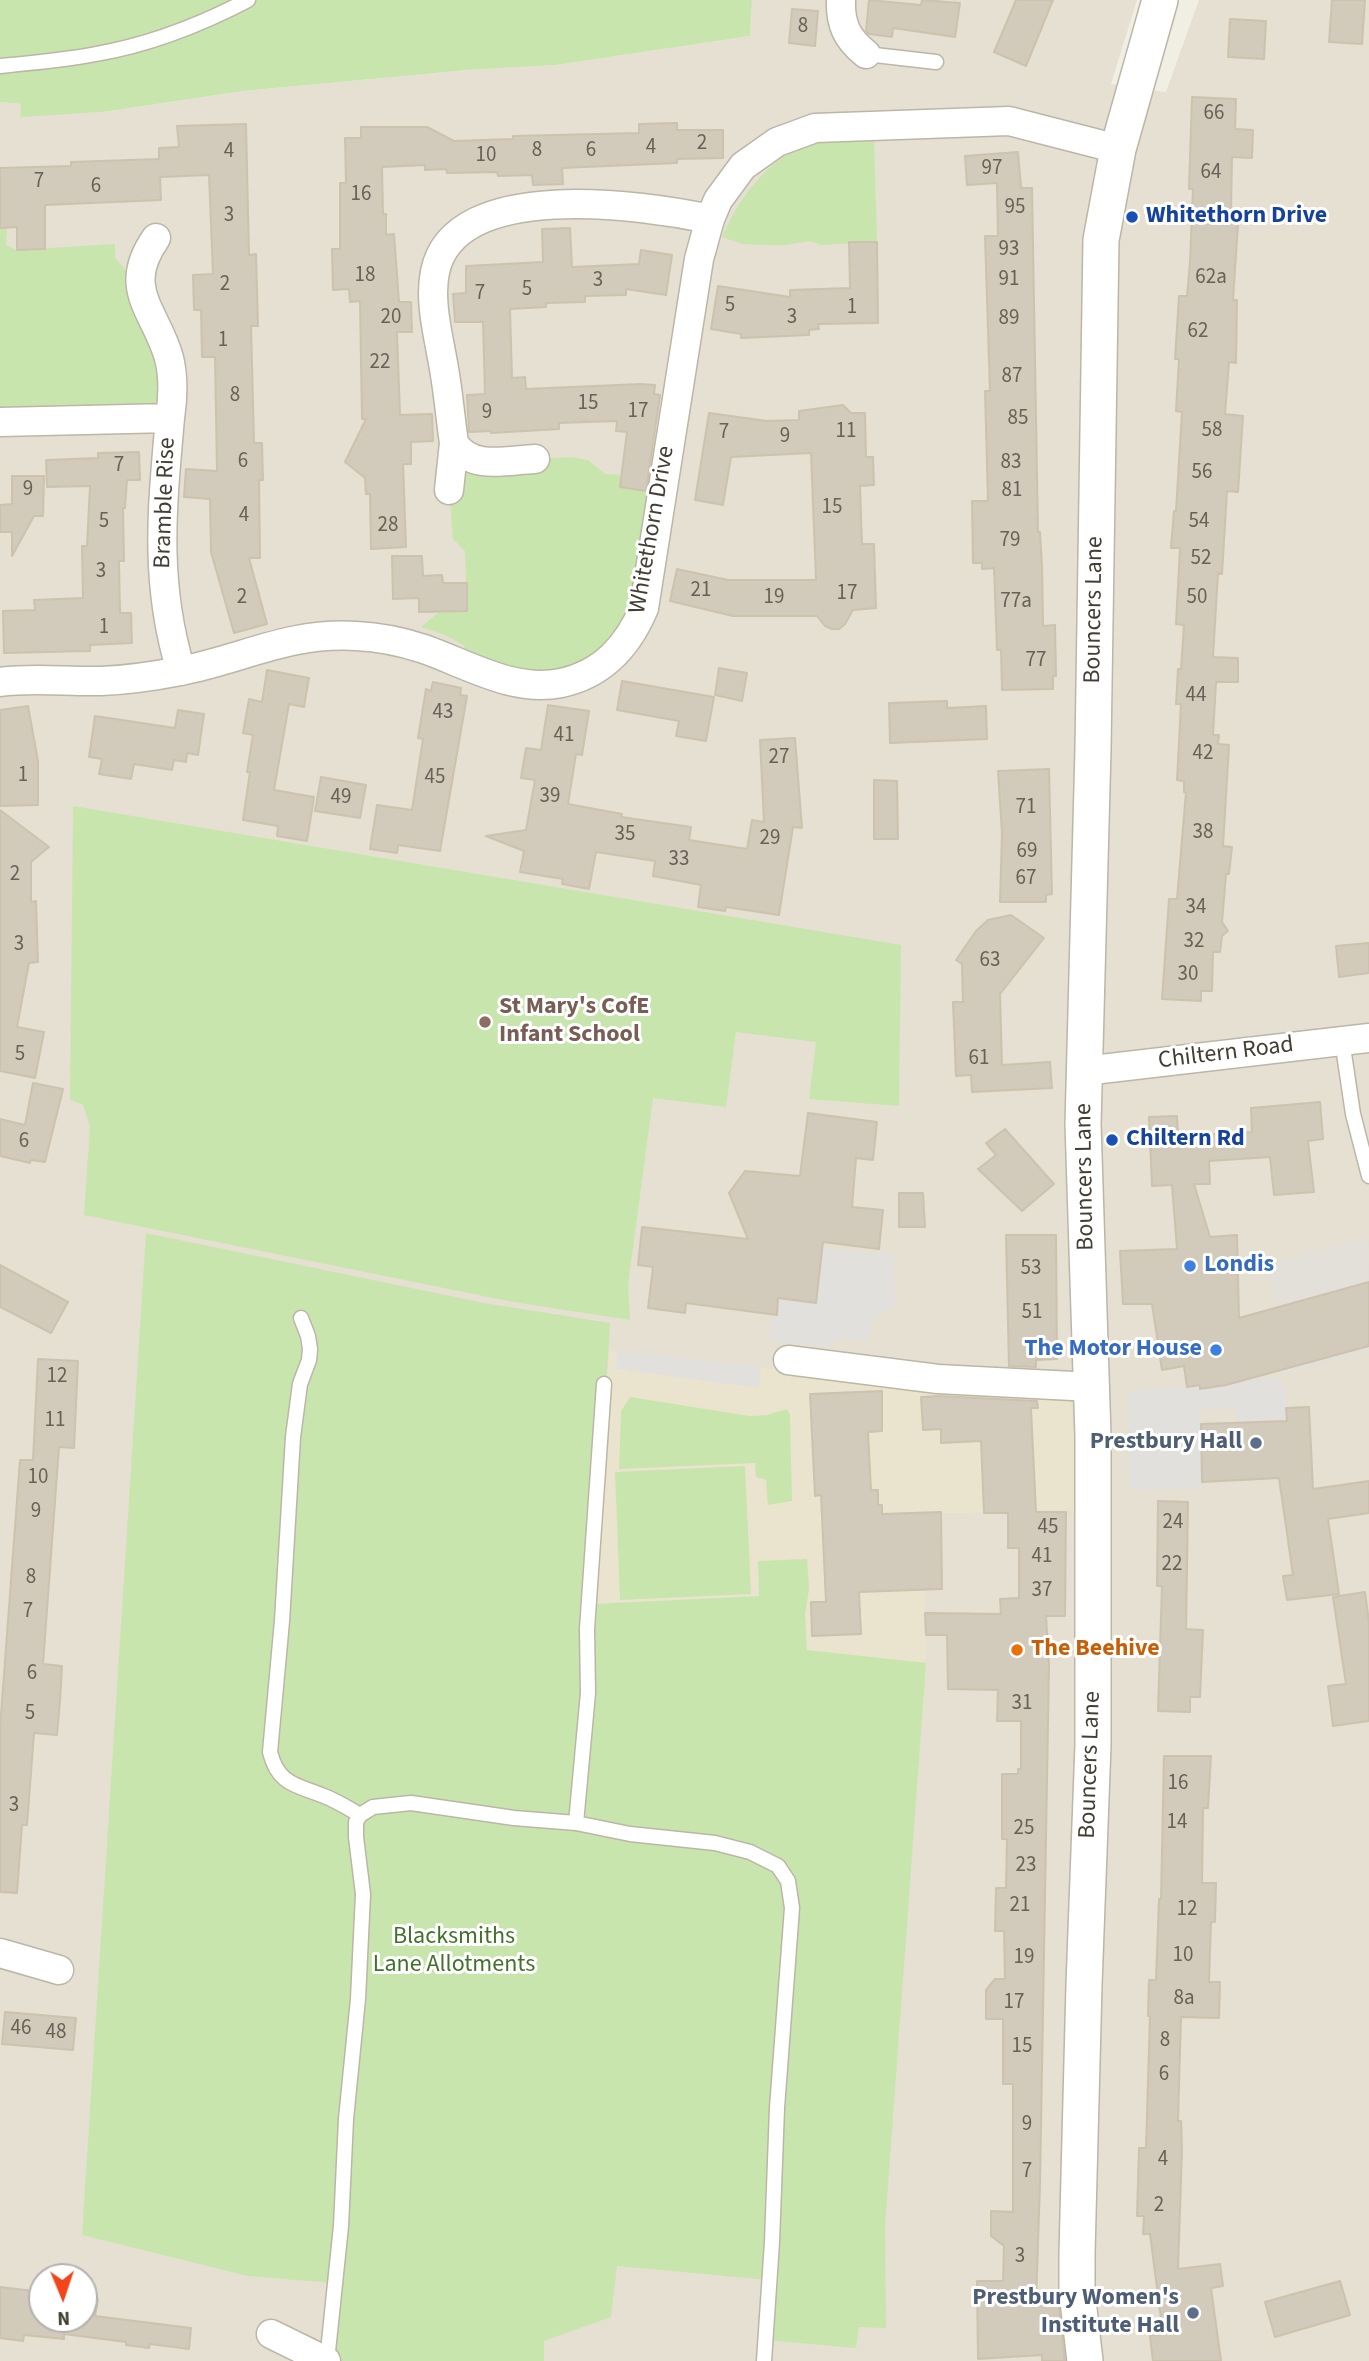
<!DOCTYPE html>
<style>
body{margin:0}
#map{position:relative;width:1369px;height:2361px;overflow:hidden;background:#f1eee4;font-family:"Source Sans 3",sans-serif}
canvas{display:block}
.north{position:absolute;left:28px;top:2263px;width:70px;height:70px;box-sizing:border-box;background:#fff;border:2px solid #b4b2ae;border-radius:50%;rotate:178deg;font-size:19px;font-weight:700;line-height:28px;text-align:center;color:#433e34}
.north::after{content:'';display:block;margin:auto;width:24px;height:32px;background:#f2451a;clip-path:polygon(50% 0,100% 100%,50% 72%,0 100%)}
</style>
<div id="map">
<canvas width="1369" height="2361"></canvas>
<div class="north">N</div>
</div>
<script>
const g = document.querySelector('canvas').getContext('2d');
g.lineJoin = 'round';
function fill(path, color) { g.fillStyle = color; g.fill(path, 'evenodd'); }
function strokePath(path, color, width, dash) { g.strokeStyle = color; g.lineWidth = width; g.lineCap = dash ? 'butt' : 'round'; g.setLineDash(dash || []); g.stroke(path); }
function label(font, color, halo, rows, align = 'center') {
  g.font = font + ' "Source Sans 3",sans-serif'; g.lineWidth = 6; g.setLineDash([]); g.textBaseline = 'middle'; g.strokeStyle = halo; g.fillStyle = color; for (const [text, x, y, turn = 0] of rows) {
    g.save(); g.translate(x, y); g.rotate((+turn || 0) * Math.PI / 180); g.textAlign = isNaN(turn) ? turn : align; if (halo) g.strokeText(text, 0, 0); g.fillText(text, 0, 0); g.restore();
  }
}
const residential = new Path2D(`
 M 752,0 L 1137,0 L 1111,84 L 1166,92 L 1199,0 L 1369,0 L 1369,2361 L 0,2361 L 0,102 L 21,104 L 20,116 L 103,112 L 243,91 L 468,70 L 556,65 L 750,36 ZM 42,2277 L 84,2277 L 84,2319 L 42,2319 Z`);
const industrial = new Path2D(`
 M 1368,1237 L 1369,1351 L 1282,1374 L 1268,1322 L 1280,1318 L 1265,1265 Z`);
const education = new Path2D(`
 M 609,1351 L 933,1387 L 1068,1397 L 1072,1414 L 1082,1511 L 941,1513 L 923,1516 L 926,1663 L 592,1628 Z`);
const green = new Path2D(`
 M 0,0 L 752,0 L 750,36 L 556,65 L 468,70 L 243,91 L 103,112 L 20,117 L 21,104 L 0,102 Z
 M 874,139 L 877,242 L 821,245 L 810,241 L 786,245 L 763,245 L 742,244 L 722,237 C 739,197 773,151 819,141 C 836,138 857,140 874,139 Z
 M 7,227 L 6,245 L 17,250 L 115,244 L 115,258 L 125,269 L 136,316 L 172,403 L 0,422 L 0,228 Z
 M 454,443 L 486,462 L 571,457 L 588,460 L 605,474 L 621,475 L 620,487 L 647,491 L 645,502 L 659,505 L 644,608 L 578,678 L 457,662 L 465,646 L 445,635 L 421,627 L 439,612 L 467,610 L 465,551 L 453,539 L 449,490 Z
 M 73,806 L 901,945 L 899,1106 L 809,1099 L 816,1042 L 736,1032 L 726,1107 L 653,1098 L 628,1285 L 630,1320 L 513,1302 L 84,1215 L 90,1126 L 83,1105 L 70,1100 Z
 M 146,1233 L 484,1303 L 610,1323 L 593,1604 L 759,1596 L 758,1561 L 807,1559 L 809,1589 L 805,1615 L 807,1650 L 926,1663 L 885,2227 L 886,2328 L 859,2327 L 856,2348 L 765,2340 L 769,2280 L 617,2266 L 611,2317 L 544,2341 L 544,2361 L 327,2361 L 334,2283 L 248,2276 L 82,2235 Z
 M 630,1397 L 750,1416 L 767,1415 L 787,1409 L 790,1415 L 792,1501 L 768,1505 L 766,1480 L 756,1477 L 755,1463 L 619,1469 L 621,1411 Z
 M 745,1466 L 751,1594 L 620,1600 L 615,1472 Z`);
const parking = new Path2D(`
 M 822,1248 L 894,1255 L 896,1306 L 878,1314 L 871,1324 L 868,1340 L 855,1340 L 848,1336 L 825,1347 L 770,1341 L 772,1314 L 777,1314 L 778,1298 Z
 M 617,1351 L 761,1367 L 759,1388 L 616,1369 Z
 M 1277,1376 L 1285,1391 L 1287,1421 L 1237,1423 L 1236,1407 L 1201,1408 L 1202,1487 L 1130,1490 L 1128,1391 L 1247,1381 Z`);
const building = new Path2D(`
 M 869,0 L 921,5 L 922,0 L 960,3 L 955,37 L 893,28 L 892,37 L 869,34 L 866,31 Z
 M 1016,0 L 1053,0 L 1026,66 L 994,52 Z
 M 1332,0 L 1365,0 L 1362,44 L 1329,42 Z
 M 792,9 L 818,11 L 815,46 L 789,43 Z
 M 1230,19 L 1266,21 L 1264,59 L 1228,57 Z
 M 1192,97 L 1236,99 L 1235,129 L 1253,130 L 1252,158 L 1232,157 L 1231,209 L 1239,209 L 1233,300 L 1237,300 L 1236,363 L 1229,362 L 1225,414 L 1243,416 L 1238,492 L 1227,491 L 1222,574 L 1218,573 L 1213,657 L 1238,658 L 1238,682 L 1216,682 L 1213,735 L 1219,735 L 1218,744 L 1229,745 L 1223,846 L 1232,847 L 1229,874 L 1226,874 L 1222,922 L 1228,931 L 1222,936 L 1220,952 L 1213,952 L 1212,991 L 1201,991 L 1201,1001 L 1162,999 L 1169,899 L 1177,899 L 1186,792 L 1184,792 L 1184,781 L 1177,780 L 1181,704 L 1176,704 L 1177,687 L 1178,669 L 1181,669 L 1184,625 L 1176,624 L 1180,548 L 1171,548 L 1174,511 L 1176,511 L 1182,412 L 1176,411 L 1179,359 L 1175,359 L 1179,296 L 1187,296 L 1190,262 L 1193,189 L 1189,189 Z
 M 677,123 L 677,130 L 723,130 L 723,158 L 677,159 L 677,163 L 562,168 L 563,184 L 533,185 L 532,175 L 498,176 L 497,172 L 447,173 L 446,169 L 425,170 L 425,165 L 382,167 L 383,214 L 386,214 L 386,235 L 394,234 L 399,302 L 411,302 L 412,332 L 397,332 L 400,415 L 432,414 L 433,441 L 411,442 L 411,464 L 403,464 L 406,547 L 371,549 L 370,494 L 366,494 L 365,478 L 345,462 L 366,419 L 362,419 L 360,301 L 350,302 L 349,289 L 333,290 L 332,249 L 340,249 L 340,183 L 346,183 L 345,138 L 361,138 L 361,127 L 427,127 L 454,141 L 513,139 L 513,136 L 639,133 L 639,124 Z
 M 246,124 L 249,255 L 256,254 L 258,326 L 251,326 L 254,443 L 262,443 L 263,480 L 259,480 L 260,558 L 249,558 L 267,624 L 234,633 L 211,552 L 210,499 L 184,497 L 186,469 L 217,471 L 215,357 L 202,357 L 201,310 L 194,310 L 193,275 L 213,274 L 209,175 L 160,177 L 161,200 L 45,205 L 45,249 L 17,250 L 17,227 L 0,228 L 0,168 L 71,166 L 71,162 L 159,159 L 159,148 L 179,147 L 177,126 Z
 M 1018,152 L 1021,188 L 1032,188 L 1038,532 L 1040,532 L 1042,566 L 1043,626 L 1055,625 L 1056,676 L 1053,676 L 1053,689 L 1002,690 L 1001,650 L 997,650 L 994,568 L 982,569 L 982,563 L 973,563 L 972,501 L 988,501 L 985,391 L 990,391 L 985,236 L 998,236 L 997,183 L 967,185 L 965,156 Z
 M 570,228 L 572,267 L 639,264 L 641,250 L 672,255 L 666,295 L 626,289 L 626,295 L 585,296 L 585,302 L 546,303 L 546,307 L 510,309 L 512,378 L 525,377 L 526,389 L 641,384 L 655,385 L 654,394 L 660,395 L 646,491 L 620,487 L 627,432 L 616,431 L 617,421 L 559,423 L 559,429 L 491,433 L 491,431 L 469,432 L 467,395 L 485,394 L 483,322 L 455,322 L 453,294 L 466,293 L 466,266 L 543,262 L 542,229 Z
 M 849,242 L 877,242 L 878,323 L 818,324 L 819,329 L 809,330 L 809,335 L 741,338 L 741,334 L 711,329 L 718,286 L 790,297 L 790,290 L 850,288 Z
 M 843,405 L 851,413 L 865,413 L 866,457 L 873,457 L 874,485 L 860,486 L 862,544 L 874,544 L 876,608 L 853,610 L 845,624 L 839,629 L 832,629 L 825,626 L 817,616 L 733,616 L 670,601 L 677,569 L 728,580 L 816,580 L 811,453 L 731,457 L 723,505 L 695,500 L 709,413 L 767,421 L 799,420 L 799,411 Z
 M 139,452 L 140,480 L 127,480 L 125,508 L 123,508 L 124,561 L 119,561 L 120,613 L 131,613 L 132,643 L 90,645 L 90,651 L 4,653 L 3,611 L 35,610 L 34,600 L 83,598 L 82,546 L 87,546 L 90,486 L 47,487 L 46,460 L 98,458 L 98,453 Z
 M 12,476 L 44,476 L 43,516 L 34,516 L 12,556 L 12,532 L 0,532 L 0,505 L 12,504 Z
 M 392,556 L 422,556 L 423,576 L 442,575 L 443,583 L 467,583 L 467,611 L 419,612 L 419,598 L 393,599 Z
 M 719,668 L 747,673 L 742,701 L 715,695 Z
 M 267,670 L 309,678 L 304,707 L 289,704 L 274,790 L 314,797 L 307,841 L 277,836 L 278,826 L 243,820 L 250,772 L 247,772 L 253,735 L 243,733 L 249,699 L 262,702 Z
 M 622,681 L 714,697 L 706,741 L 676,736 L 679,721 L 617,710 Z
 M 433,682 L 461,688 L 460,695 L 467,696 L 440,851 L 398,845 L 397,853 L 370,849 L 377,805 L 412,810 L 423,739 L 418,738 L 426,689 L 431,691 Z
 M 947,701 L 947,708 L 986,706 L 987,739 L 890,743 L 889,703 Z
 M 548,705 L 589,711 L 582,755 L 576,754 L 568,804 L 622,814 L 621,817 L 691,827 L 689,840 L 747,849 L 752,820 L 764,822 L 760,740 L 795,738 L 802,828 L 793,827 L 779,915 L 726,907 L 725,911 L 698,907 L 701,885 L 653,876 L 655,861 L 596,852 L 589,889 L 562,884 L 563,879 L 520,872 L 524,851 L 486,836 L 526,830 L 535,780 L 521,778 L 526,748 L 541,750 Z
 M 28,706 L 38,761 L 38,805 L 0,806 L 0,710 Z
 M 178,710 L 204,714 L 198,755 L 187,753 L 186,762 L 174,760 L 172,770 L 134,764 L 131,779 L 99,774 L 102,759 L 89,757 L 95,716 L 175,728 Z
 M 1049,769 L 1052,894 L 1046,895 L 1046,902 L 1000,902 L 1002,833 L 998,771 Z
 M 321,777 L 366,785 L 360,818 L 315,811 Z
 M 874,780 L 897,781 L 898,839 L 874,839 Z
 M 0,810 L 49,847 L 31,862 L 31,902 L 36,901 L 38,962 L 29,963 L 17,1027 L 44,1032 L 35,1078 L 0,1071 Z
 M 1011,915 L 1044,938 L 1000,994 L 1002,1065 L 1050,1062 L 1052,1088 L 972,1092 L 971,1075 L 956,1076 L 953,1002 L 963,1002 L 962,964 L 956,960 L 976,931 L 988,920 Z
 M 1369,943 L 1369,973 L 1339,977 L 1336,946 Z
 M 33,1083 L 63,1089 L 45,1162 L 31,1160 L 30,1163 L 0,1156 L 0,1119 L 25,1125 Z
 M 1320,1102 L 1323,1139 L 1308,1141 L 1314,1192 L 1274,1195 L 1270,1157 L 1209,1161 L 1210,1184 L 1194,1184 L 1210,1237 L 1237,1235 L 1239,1318 L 1369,1282 L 1369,1346 L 1226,1385 L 1200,1389 L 1200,1385 L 1187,1387 L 1184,1366 L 1162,1370 L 1152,1304 L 1123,1304 L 1120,1251 L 1177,1249 L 1172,1185 L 1152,1186 L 1149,1117 L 1177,1116 L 1178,1136 L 1252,1132 L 1251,1108 Z
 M 808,1113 L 877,1122 L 873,1160 L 856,1158 L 852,1207 L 883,1210 L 879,1249 L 823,1242 L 816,1303 L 778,1298 L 777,1315 L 686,1303 L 685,1313 L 648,1308 L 653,1267 L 638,1265 L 642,1227 L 748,1239 L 729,1193 L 745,1171 L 800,1176 Z
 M 1005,1129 L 1054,1184 L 1022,1211 L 978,1169 L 996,1155 L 986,1143 Z
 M 899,1193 L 923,1193 L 925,1227 L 899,1227 Z
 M 1006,1235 L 1056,1235 L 1057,1359 L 1036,1360 L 1036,1367 L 1009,1366 Z
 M 0,1265 L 68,1302 L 51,1333 L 0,1307 Z
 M 38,1359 L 78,1361 L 74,1448 L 59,1447 L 43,1664 L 62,1666 L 60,1701 L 57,1735 L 34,1733 L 27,1825 L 22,1825 L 17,1893 L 0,1892 L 0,1728 L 20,1460 L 33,1460 Z
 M 882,1391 L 882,1431 L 868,1432 L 871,1490 L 878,1490 L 878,1505 L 882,1505 L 882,1514 L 941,1512 L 942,1589 L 859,1592 L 861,1634 L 812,1636 L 811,1602 L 826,1602 L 821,1495 L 815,1496 L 810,1394 Z
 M 939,1396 L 1037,1401 L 1038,1408 L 1031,1408 L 1036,1512 L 1066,1512 L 1065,1616 L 1046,1616 L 1049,1665 L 1040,2184 L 1036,2302 L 1058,2300 L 1065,2361 L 1042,2361 L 1042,2355 L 978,2359 L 977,2281 L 1003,2281 L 1004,2246 L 991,2236 L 991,2211 L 1013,2212 L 1013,2084 L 1003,2084 L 1003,2019 L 986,2019 L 986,1990 L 995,1979 L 1005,1979 L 1004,1931 L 995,1931 L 996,1888 L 1006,1888 L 1007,1839 L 1002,1839 L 1002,1774 L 1018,1774 L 1018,1769 L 1021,1769 L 1021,1721 L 997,1721 L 998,1690 L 948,1689 L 947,1635 L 926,1635 L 925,1613 L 1001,1614 L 1000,1599 L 1019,1598 L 1019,1548 L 1008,1548 L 1008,1513 L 984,1513 L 981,1441 L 941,1443 L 941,1429 L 923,1430 L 921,1397 Z
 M 1309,1407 L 1313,1489 L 1369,1481 L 1369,1513 L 1328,1519 L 1339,1594 L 1287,1600 L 1283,1576 L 1293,1575 L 1279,1478 L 1202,1482 L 1201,1424 L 1287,1421 L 1286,1408 Z
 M 1158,1501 L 1188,1502 L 1186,1629 L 1203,1630 L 1200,1697 L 1190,1697 L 1190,1712 L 1158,1711 L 1162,1586 L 1157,1586 Z
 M 1365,1592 L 1369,1622 L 1369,1721 L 1333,1726 L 1328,1686 L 1346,1684 L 1333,1597 Z
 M 1164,1756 L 1211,1756 L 1208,1808 L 1203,1808 L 1202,1883 L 1216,1883 L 1215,1922 L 1211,1922 L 1209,1982 L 1220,1982 L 1219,2018 L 1181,2017 L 1178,2121 L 1181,2121 L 1182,2150 L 1178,2269 L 1220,2264 L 1223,2286 L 1211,2288 L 1221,2361 L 1153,2361 L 1150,2336 L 1163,2334 L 1150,2234 L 1143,2234 L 1144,2216 L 1137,2216 L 1139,2148 L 1146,2148 L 1150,2016 L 1148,2016 L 1149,1980 L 1156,1980 L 1159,1899 L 1161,1899 Z
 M 5,2012 L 76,2018 L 73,2050 L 2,2044 Z
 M 1340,2281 L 1350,2315 L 1275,2337 L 1265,2302 Z
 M 0,2287 L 42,2292 L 42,2319 L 84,2319 L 84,2298 L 98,2299 L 95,2316 L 191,2328 L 189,2349 L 150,2344 L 149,2348 L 126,2345 L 126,2342 L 64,2334 L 64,2339 L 24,2335 L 23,2341 L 0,2338 Z`);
const service = new Path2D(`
 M 866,54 L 936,62
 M 0,66 C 32,63 65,60 96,54 C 148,45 202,24 248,0
 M 1342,1040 L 1353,1114 L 1369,1176
 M 301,1318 L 308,1336 L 310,1349 L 309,1360 L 300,1384 L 293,1437 L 282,1621 L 270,1752 C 278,1785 297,1785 324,1796 C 337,1801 348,1808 360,1815
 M 576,1823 L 588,1693 L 587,1629 L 604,1384
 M 327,2361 L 341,2226 L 346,2119 L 358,1999 L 363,1894 L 356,1837 L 356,1822 L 360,1815 L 373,1807 L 411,1803 L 514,1818 L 576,1823 L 630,1834 L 715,1843 L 750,1852 L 778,1866 L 788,1881 L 792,1908 L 777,2108 L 772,2242 L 764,2361`);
const minor = new Path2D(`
 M 841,0 C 840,24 847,39 866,54
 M 156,238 C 120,289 156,311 169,358 C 174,378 173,398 170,418
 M 0,422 L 170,418 C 162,509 154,582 181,671
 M 535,459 C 507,460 471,471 454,443 C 450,416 448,389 443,363 C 438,334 429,301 435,272 C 454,177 643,205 710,219
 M 449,490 L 454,443
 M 0,682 C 33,677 68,682 101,681 C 127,680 155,676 180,671 C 243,659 288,632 356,636 C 379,637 403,642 424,649 C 467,664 514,693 561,683 C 603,674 628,646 644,608 L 699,259 L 710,219 L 718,200 L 743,166 L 777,142 L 815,128 L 1009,121 L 1118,149
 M 1084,1071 L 1369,1038
 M 788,1360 L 938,1379 L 1092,1387
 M 0,1953 L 59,1970
 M 271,2334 L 326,2361`);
const tertiary = new Path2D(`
 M 1085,2361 L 1077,2292 L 1077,2253 L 1084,1985 L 1093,1745 L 1093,1436 L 1083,1124 L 1093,749 L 1101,240 L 1118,149 L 1160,0`);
const markers = [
 [1132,217,7,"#1a4fb4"],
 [485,1022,7,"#8d6e63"],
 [1112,1140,7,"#1a4fb4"],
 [1190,1266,7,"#3f7fe0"],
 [1216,1350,7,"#3f7fe0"],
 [1256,1443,7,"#5c6f8a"],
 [1017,1650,7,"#e8710a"],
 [1193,2313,7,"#5c6f8a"]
];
const numberNames = [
 ["8",803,27],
 ["66",1214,114],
 ["2",702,144],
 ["4",651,148],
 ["8",537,151],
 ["6",591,151],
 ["4",229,152],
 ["10",486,156],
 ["97",992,169],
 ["64",1211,173],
 ["7",39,182],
 ["6",96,187],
 ["16",361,195],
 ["95",1015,208],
 ["3",229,216],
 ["93",1009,250],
 ["18",365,276],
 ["62a",1211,278],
 ["91",1009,280],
 ["3",598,281],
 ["2",225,285],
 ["5",527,290],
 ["7",480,294],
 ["5",730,306],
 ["1",852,308],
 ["20",391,318],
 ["3",792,318],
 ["89",1009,319],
 ["62",1198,332],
 ["1",223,341],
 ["22",380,363],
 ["87",1012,377],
 ["8",235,396],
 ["15",588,404],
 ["17",638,412],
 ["9",487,413],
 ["85",1018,419],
 ["58",1212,431],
 ["11",846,432],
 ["7",724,433],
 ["9",785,437],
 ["6",243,462],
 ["83",1011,463],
 ["7",119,466],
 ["56",1202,473],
 ["9",28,490],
 ["81",1012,491],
 ["15",832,508],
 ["4",244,516],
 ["5",104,522],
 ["54",1199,522],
 ["28",388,526],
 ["79",1010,541],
 ["52",1201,559],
 ["3",101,572],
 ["21",701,591],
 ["17",847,594],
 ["2",242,598],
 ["19",774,598],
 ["50",1197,598],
 ["77a",1016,602],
 ["1",104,628],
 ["77",1036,661],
 ["44",1196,696],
 ["43",443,713],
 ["41",564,736],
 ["42",1203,754],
 ["27",779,758],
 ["1",23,776],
 ["45",435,778],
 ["39",550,797],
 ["49",341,798],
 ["71",1026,808],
 ["38",1203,833],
 ["35",625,835],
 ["29",770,839],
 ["69",1027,852],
 ["33",679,860],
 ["2",15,875],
 ["67",1026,879],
 ["34",1196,908],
 ["32",1194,942],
 ["3",19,945],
 ["63",990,961],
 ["30",1188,975],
 ["5",20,1055],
 ["61",979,1059],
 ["6",24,1142],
 ["53",1031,1269],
 ["51",1032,1313],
 ["12",57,1377],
 ["11",55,1421],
 ["10",38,1478],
 ["9",36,1512],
 ["24",1173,1523],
 ["45",1048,1528],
 ["41",1042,1557],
 ["22",1172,1565],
 ["8",31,1578],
 ["37",1042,1591],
 ["7",28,1612],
 ["6",32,1674],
 ["31",1022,1704],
 ["5",30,1714],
 ["16",1178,1784],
 ["3",14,1806],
 ["14",1177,1823],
 ["25",1024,1829],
 ["23",1026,1866],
 ["21",1020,1906],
 ["12",1187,1910],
 ["10",1183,1956],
 ["19",1024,1958],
 ["8a",1184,1999],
 ["17",1014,2003],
 ["46",21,2029],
 ["48",56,2033],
 ["8",1165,2041],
 ["15",1022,2047],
 ["6",1164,2075],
 ["9",1027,2125],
 ["4",1163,2160],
 ["7",1027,2172],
 ["2",1159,2206],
 ["3",1020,2257]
];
const transitNames = [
 ["Whitethorn Drive",1146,217],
 ["Chiltern Rd",1126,1140]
];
const streetNames = [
 ["Bramble Rise",166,503,-88],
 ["Whitethorn Drive",653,530,-80],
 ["Bouncers Lane",1095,610,-89],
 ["Chiltern Road",1226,1054,-7],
 ["Bouncers Lane",1086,1177,-91],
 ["Bouncers Lane",1091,1765,-88]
];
const educationNames = [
 ["St Mary's CofE",499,1008],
 ["Infant School",499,1036]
];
const shopNames = [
 ["Londis",1204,1266],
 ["The Motor House",1202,1350,"right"]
];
const serviceNames = [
 ["Prestbury Hall",1242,1443],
 ["Prestbury Women's",1179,2299],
 ["Institute Hall",1179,2327]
];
const foodNames = [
 ["The Beehive",1031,1650]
];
const parkNames = [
 ["Blacksmiths",454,1938],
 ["Lane Allotments",454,1966]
];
fill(residential, '#e5e0d2');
fill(industrial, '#e3dfd9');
fill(education, '#eae4ce');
fill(green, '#c9e5ae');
fill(parking, '#e2e0dc');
fill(building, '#d2caba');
strokePath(building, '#cdc2ad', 2);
strokePath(service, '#bcb6a7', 17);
strokePath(minor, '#bcb6a7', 31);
strokePath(tertiary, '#bcb6a7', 38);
strokePath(service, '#fff', 14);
strokePath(minor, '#fff', 28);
strokePath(tertiary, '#fff', 35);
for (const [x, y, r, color] of markers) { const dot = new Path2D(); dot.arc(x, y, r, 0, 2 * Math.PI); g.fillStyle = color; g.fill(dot); strokePath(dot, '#fff', 2.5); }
label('21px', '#676156', null, numberNames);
label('bold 24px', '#164399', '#fff', transitNames, 'left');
label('24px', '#433e34', '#fff', streetNames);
label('bold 24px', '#785e54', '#fff', educationNames, 'left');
label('bold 24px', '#366cbe', '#fff', shopNames, 'left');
label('bold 24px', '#4e5e75', '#fff', serviceNames, 'right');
label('bold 24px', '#c56008', '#fff', foodNames, 'left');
label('24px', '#42722a', '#fff', parkNames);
</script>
